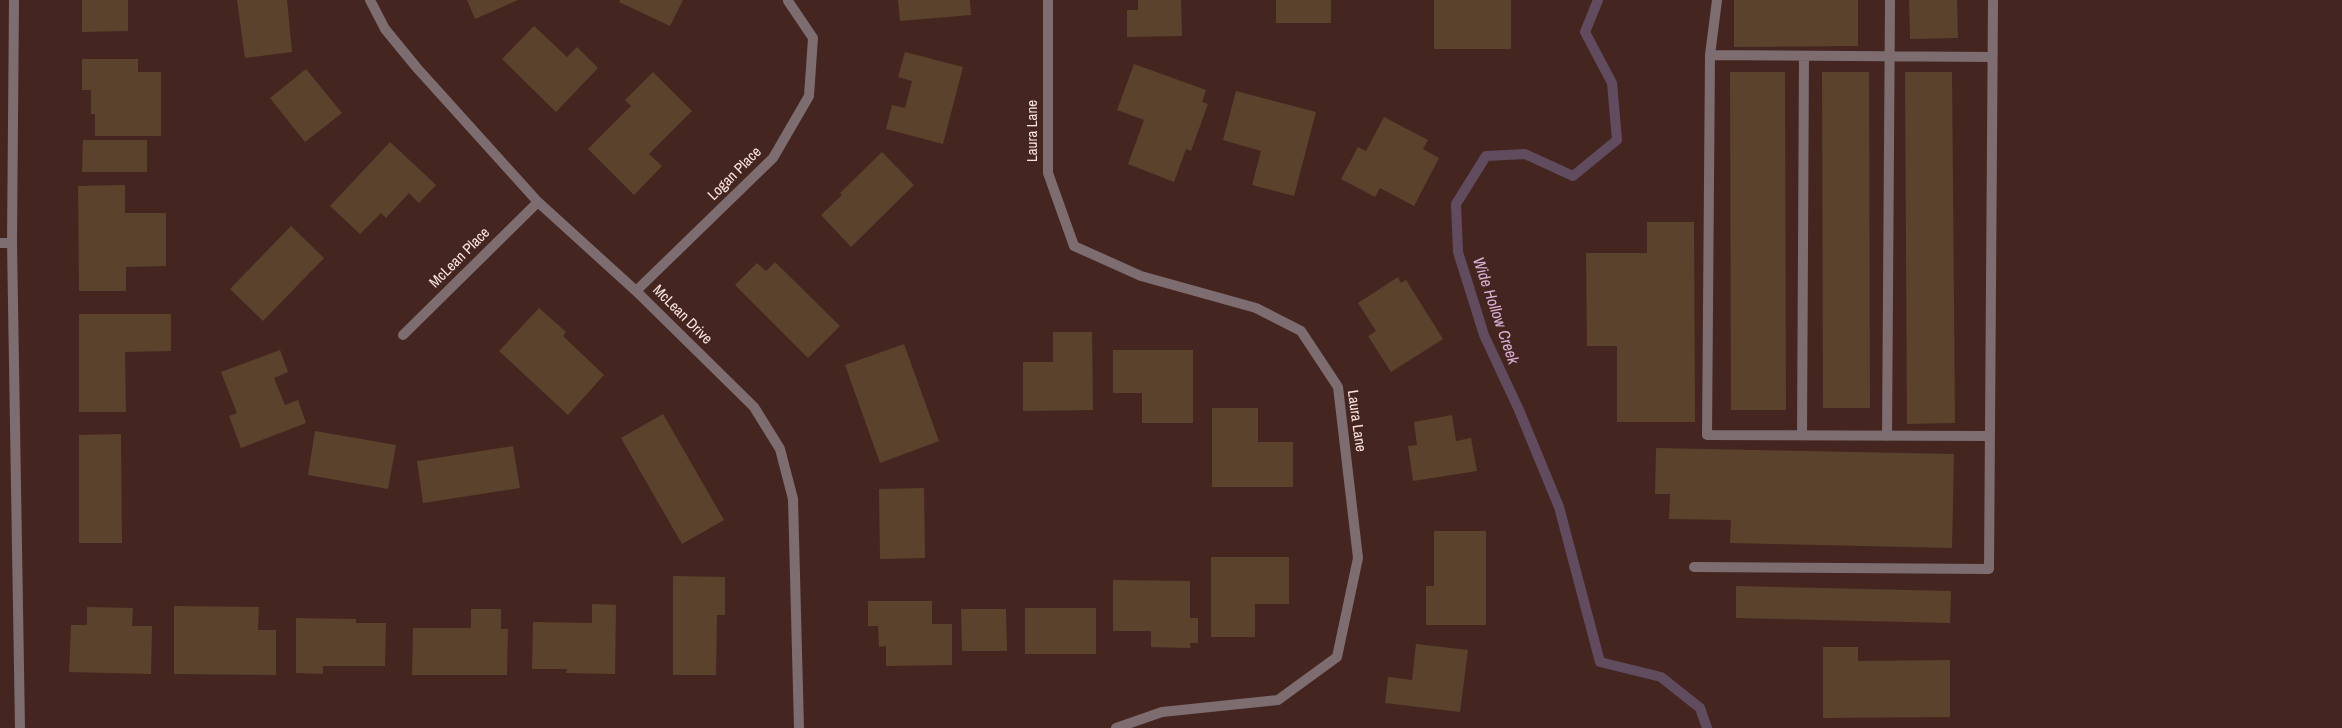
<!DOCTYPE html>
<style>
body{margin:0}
canvas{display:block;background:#44251f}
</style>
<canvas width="2342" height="728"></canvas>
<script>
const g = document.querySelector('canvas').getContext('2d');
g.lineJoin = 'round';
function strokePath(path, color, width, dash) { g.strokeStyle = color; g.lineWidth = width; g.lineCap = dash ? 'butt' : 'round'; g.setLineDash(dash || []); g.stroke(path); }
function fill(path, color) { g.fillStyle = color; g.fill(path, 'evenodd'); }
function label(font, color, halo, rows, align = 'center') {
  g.font = font + ' "Archivo Narrow",sans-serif'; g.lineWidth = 4; g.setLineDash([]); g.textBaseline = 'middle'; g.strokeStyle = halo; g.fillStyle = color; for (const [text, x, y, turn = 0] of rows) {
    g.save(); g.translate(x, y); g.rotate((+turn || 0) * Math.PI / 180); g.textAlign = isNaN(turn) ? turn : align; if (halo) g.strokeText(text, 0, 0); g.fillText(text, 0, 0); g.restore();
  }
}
const stream = new Path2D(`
 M 1598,0 L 1585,32 L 1612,83 L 1617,140 L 1573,176 L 1525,154 L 1486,156 L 1456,204 L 1458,252 L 1484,335 L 1519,410 L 1559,507 L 1600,662 L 1661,677 L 1700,708 L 1707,728`);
const building = new Path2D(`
 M 82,0 L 128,0 L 128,31 L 82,32 Z
 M 237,0 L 287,0 L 292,52 L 245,58 Z
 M 467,0 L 518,0 L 475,19 Z
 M 620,0 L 683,0 L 670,26 L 619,2 Z
 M 898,0 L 970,0 L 971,15 L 900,21 Z
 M 1138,0 L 1181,0 L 1182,36 L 1127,37 L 1127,10 L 1138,10 Z
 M 1276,0 L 1331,0 L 1331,23 L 1276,23 Z
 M 1434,0 L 1511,0 L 1511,49 L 1434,49 Z
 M 1734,0 L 1858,0 L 1858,46 L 1734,47 Z
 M 1909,0 L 1957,0 L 1958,38 L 1910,39 Z
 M 534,26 L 567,57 L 577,47 L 598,68 L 556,112 L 502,59 Z
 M 905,52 L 963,67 L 943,144 L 886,129 L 892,105 L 905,108 L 912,81 L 898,77 Z
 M 82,59 L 138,59 L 138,72 L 161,72 L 161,136 L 95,136 L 95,114 L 91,114 L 91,90 L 82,90 Z
 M 1134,64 L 1206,90 L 1202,102 L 1208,104 L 1191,151 L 1186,149 L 1174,182 L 1128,164 L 1144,120 L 1117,110 Z
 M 306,69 L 342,113 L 305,142 L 270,98 Z
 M 653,72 L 692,111 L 649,154 L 662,166 L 634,195 L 588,149 L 631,106 L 625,100 Z
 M 1730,72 L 1785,72 L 1786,410 L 1731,410 Z
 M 1822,72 L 1869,72 L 1870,408 L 1823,408 Z
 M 1905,72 L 1952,72 L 1955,423 L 1907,424 Z
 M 1236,91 L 1316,112 L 1294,196 L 1252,185 L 1261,151 L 1223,140 Z
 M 1384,117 L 1428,140 L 1423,149 L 1439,158 L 1414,206 L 1380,188 L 1375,197 L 1341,179 L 1358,147 L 1366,151 Z
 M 83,140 L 147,140 L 147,172 L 82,172 Z
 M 390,142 L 436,185 L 419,203 L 409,193 L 386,218 L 381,213 L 360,234 L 330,206 Z
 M 882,152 L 914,185 L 851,247 L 821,215 L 842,195 L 840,193 Z
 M 125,185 L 125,213 L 166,213 L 166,266 L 126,267 L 126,291 L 79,291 L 78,186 Z
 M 1647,222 L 1694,222 L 1695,422 L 1617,422 L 1617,346 L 1587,346 L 1586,253 L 1647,253 Z
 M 291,226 L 324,258 L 263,321 L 230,289 Z
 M 775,262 L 840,326 L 808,358 L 735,285 L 757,263 L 766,271 Z
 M 1398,277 L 1401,283 L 1406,280 L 1443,339 L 1391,372 L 1368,336 L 1376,331 L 1358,303 Z
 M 539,308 L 566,332 L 563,336 L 604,375 L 568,415 L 499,351 Z
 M 79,314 L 171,314 L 171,351 L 125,352 L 126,412 L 79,412 Z
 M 1053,332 L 1092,332 L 1093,410 L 1023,411 L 1023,362 L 1053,362 Z
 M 904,344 L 939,441 L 880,463 L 845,365 Z
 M 280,350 L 288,372 L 274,378 L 285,405 L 298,400 L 306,423 L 241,448 L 229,416 L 237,413 L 221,372 Z
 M 1113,350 L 1193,350 L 1193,423 L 1142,423 L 1142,393 L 1113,393 Z
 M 1212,408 L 1258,408 L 1258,442 L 1293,442 L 1293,487 L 1212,487 Z
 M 663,414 L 724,520 L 682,544 L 621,438 Z
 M 1452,415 L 1456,441 L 1471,438 L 1477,471 L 1413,481 L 1408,446 L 1417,445 L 1414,422 Z
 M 315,431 L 396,445 L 388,489 L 308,475 Z
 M 121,434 L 122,543 L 79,543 L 79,435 Z
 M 513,446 L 520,488 L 423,503 L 417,461 Z
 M 1656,448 L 1954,454 L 1952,548 L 1730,543 L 1731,520 L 1669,519 L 1670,494 L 1655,494 Z
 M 924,488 L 925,558 L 880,559 L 879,489 Z
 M 1434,531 L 1486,531 L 1486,625 L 1426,625 L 1426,586 L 1434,586 Z
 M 1211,557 L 1289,557 L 1289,604 L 1255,604 L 1255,637 L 1211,637 Z
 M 673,576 L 725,577 L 725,615 L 717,615 L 716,675 L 673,675 Z
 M 1113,580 L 1190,581 L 1190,618 L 1198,618 L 1198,643 L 1190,643 L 1190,648 L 1151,647 L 1151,631 L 1113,631 Z
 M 1736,586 L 1951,591 L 1950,623 L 1736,618 Z
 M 868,601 L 932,601 L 932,624 L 952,624 L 952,665 L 886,666 L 886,646 L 879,647 L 878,626 L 868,626 Z
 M 592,604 L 616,605 L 615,674 L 566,673 L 567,669 L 532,669 L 533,622 L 592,623 Z
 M 174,606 L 259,607 L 258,630 L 276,630 L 276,675 L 174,674 Z
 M 87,607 L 133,608 L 132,626 L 152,626 L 151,674 L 69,672 L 71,625 L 87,625 Z
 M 1025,608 L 1096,608 L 1096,654 L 1025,654 Z
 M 471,609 L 501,609 L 501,629 L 508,629 L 507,675 L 412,675 L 413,628 L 471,628 Z
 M 961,609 L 1006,609 L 1007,651 L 962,651 Z
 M 296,618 L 356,619 L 356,623 L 386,623 L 385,666 L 323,666 L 323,674 L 296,673 Z
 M 1416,644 L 1468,650 L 1460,712 L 1385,703 L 1388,677 L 1412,680 Z
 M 1823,647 L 1858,647 L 1858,661 L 1950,660 L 1950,717 L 1823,718 Z`);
const lane = new Path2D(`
 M 1710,55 L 1717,0
 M 1802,435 L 1804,56
 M 1887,436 L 1890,0
 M 1990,436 L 1707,435 L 1710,55 L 1992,57
 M 1694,567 L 1989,569 L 1993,0`);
const street = new Path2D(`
 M 14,0 L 12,243 L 20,728
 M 370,0 L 385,29 L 417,68 L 538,202 L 636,291 L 754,407 L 780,449 L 793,499 L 799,728
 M 1048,0 L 1048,173 L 1074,246 L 1141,276 L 1256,308 L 1301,331 L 1338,387 L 1358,558 L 1337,657 L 1278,700 L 1162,712 L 1116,728
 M 0,243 L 12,243
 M 636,291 L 773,158 L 809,96 L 813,38 L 788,1
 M 403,335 L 538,202`);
const streetNames = [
 ["Laura Lane",1033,131,-90],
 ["Logan Place",735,174,-45],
 ["McLean Place",460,258,-45],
 ["McLean Drive",682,315,45],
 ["Laura Lane",1356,421,82]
];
const waterNames = [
 ["Wide Hollow Creek",1495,311,71]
];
strokePath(stream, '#614b5f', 10);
fill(building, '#5b422c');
strokePath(lane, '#7d6c70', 10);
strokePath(street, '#7d6c70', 10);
label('15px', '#fae5e0', '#44251f', streetNames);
label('italic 16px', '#ddb1d9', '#44251f', waterNames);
</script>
